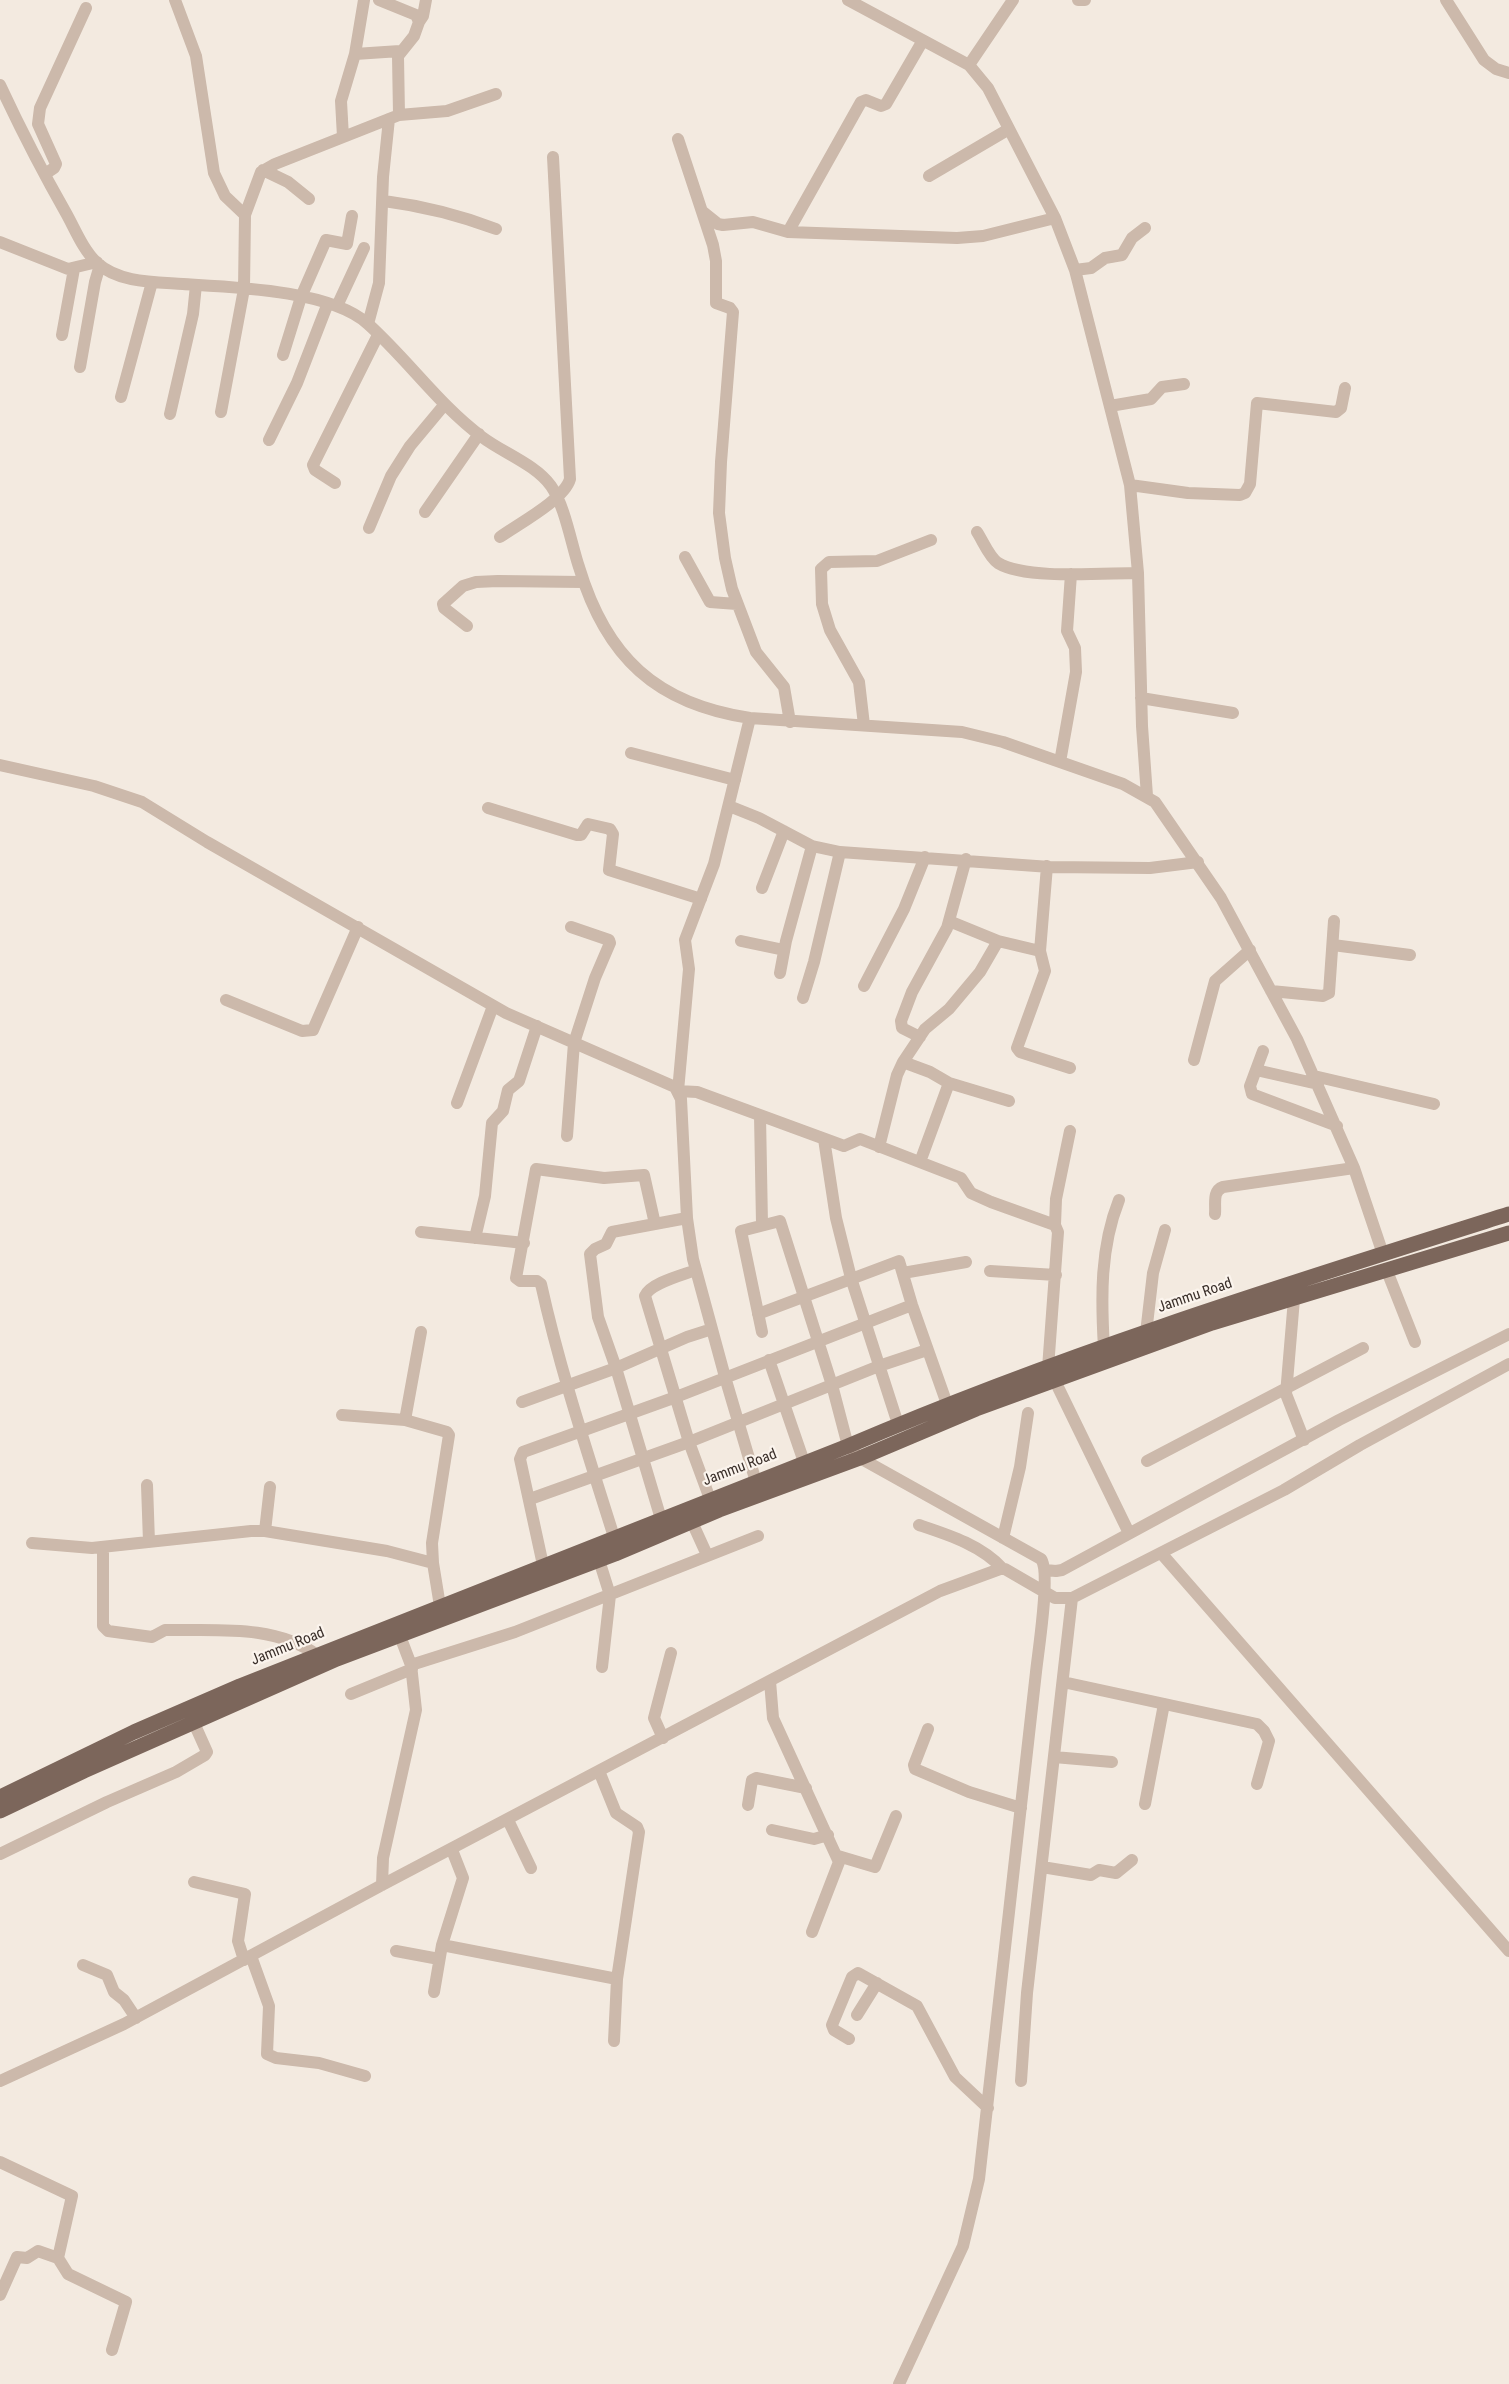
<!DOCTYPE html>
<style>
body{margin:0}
canvas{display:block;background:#f3eae0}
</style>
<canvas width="1509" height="2384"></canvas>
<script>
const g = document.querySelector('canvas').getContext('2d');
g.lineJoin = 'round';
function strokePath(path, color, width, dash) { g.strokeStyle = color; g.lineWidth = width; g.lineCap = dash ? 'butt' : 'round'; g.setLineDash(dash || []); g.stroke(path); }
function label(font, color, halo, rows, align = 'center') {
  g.font = font + ' "Roboto Condensed",sans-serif'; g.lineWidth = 4.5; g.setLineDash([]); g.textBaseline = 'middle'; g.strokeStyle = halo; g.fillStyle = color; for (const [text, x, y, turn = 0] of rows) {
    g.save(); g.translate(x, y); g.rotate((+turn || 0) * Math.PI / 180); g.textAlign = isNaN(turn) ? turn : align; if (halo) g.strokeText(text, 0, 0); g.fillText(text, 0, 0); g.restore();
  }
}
const minor = new Path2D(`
 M 175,0 L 196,56 L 214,173 L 225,196 L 245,215
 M 379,0 L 416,15 L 419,22 L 414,36 L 398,56 L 399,115
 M 848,0 L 969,65 L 988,88 L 1055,218 L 1075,270 L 1130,485 L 1138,573 L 1142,726 L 1147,796
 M 1078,0 L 1085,0
 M 1446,0 L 1484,60 L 1496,69 L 1509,73
 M 419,22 L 423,16 L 426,0
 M 355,54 L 400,51
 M 969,65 L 1013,0
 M 0,85 C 20,128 42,171 66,213 C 75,229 83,250 97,263 C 119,283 155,282 183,284 C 233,287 331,290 368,324 C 408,360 439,405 482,437 C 503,453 535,464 551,486 C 565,506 571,543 579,567 C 606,657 656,704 750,718 L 962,732 L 1003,742 L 1123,784 L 1155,802 L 1221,898 L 1297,1039 L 1354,1168 L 1383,1254
 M 343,137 L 341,101 L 355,54 L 364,0
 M 678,139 L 713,245 L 716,261 L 716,303 L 730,308 L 733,312 L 721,462 L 719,513 L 725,558 L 732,589 L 756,652 L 784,687 L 790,722
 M 263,170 L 288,182 L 309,199
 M 45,174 L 54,168 L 56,164 L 38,124 L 40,108 L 86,8
 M 929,176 L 1009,129
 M 384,201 C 423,206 459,215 496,229
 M 703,212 L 718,224 L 723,225 L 753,222 L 788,232 L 957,238 L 983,236 L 1055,218
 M 788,232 L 861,102 L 866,100 L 881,106 L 886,104 L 922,42
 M 0,242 L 68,269 L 97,262
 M 1075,270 L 1091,268 L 1105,258 L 1122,255 L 1132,238 L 1145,228
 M 337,306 L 364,248
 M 368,324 L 379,283 L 383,177 L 389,119
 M 62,335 L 74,269
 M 283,355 L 301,297 L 326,240 L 347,244 L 352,216
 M 80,367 L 95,282 L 100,265
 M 121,397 L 152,282
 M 1110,406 L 1151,399 L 1162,387 L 1184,384
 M 221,412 L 244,289 L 245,215 L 261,172 L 275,164 L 399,115 L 447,111 L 496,94
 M 170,414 L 193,314 L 196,285
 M 269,440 L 297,383 L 328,303
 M 335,483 L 315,470 L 313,465 L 378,335
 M 1130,485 L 1188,493 L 1240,495 L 1245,493 L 1250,484 L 1257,403 L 1336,412 L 1341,408 L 1345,388
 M 425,512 L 479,434
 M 369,528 L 391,476 L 410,446 L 445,404
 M 977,532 C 983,541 989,557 998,563 C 1026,580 1104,573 1138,573
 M 500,537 C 518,524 564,500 570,479 L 553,157
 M 685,557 L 710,602 L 737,604
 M 467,626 L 444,608 L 443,604 L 463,586 L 476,582 L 498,581 L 583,582
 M 1141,698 L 1233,713
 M 750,718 L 714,864 L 685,940 L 689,969 L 678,1091 L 697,1092 L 844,1146 L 860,1139 L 961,1178 L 971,1193 L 991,1202 L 1055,1225 L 1058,1232 L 1048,1368
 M 864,725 L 859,682 L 830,630 L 822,604 L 821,569 L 829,562 L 877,561 L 931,540
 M 631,753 L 735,780
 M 1060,762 L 1076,672 L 1075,648 L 1067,631 L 1071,574
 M 0,765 L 94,786 L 142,802 L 207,842 L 506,1013 L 675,1087 L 681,1099 L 687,1218 L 693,1259 L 725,1377 L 756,1482
 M 729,806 L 759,818 L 812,846 L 840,852 L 1050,867 L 1150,868 L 1198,862
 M 488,808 L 577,835 L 581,835 L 588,824 L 610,829 L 613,834 L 609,870 L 701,899
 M 1047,866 L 1040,951 L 1045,971 L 1017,1048 L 1020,1052 L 1070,1068
 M 762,888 L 784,831
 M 949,921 L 998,941 L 1040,951
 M 741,941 L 784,950
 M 1333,945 L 1410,955
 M 780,973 L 786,941 L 812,846
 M 864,986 L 904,909 L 925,857
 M 1271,991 L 1323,996 L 1329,993 L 1334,921
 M 803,998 L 814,962 L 840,852
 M 226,1000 L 302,1031 L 313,1030 L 358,927
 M 920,1037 L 902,1028 L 901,1021 L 912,992 L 947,928 L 966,859
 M 1263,1051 L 1250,1086 L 1252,1094 L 1337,1126
 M 1194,1060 L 1215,981 L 1250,950
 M 903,1062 L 930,1072 L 949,1083 L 1009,1101
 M 1256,1070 L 1318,1084
 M 1314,1076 L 1434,1104
 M 457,1103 L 493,1006
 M 760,1115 L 762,1224
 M 567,1136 L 574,1043 L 595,978 L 610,943 L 609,940 L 571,927
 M 824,1139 L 836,1218 L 851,1278 L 898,1424
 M 879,1147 L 897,1075 L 903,1062 L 925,1029 L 949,1009 L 980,972 L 998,941
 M 920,1162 L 949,1083
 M 1215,1214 C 1216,1204 1212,1191 1223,1187 L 1354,1168
 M 1055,1225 L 1056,1199 L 1070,1131
 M 421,1232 L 524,1243
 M 475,1238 L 485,1196 L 492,1123 L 503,1111 L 508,1090 L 519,1081 L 537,1026
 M 696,1270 C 683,1275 650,1283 645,1296 L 689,1442 L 710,1499
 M 990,1271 L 1056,1275
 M 1387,1271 L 1415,1342
 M 903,1273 L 966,1262
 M 1294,1299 L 1286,1394 L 1304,1440
 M 758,1314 L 899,1261 L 912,1305 L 947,1404
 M 762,1332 L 741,1231 L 780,1221 L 832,1385 L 848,1446 L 860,1458 L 1041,1559 C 1051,1572 1038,1652 1036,1672 L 979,2179 L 963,2246 L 899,2384
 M 1146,1333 L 1153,1273 L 1165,1230
 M 1104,1348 C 1101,1298 1100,1248 1119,1200
 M 769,1360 L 804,1462
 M 1055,1381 L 1129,1533
 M 522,1402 L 616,1368 L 687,1337 L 712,1329
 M 342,1415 L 405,1420 L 447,1432 L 449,1435 L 432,1543 L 433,1563 L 440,1606
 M 405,1420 L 421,1332
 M 1147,1461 L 1363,1348
 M 147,1485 L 149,1542
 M 530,1499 L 689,1442 L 879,1366 L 927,1350
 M 661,1519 L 616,1368 L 598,1317 L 590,1254 L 595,1249 L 606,1244 L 612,1232 L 687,1218
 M 692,1522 L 707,1555
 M 919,1525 C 949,1535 981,1545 1003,1569
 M 265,1531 L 270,1487
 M 614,1537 C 588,1454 560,1370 541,1284 L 537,1281 L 520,1281 L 516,1278 L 536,1169 L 604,1178 L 644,1175 L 655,1224
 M 1003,1538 L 1020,1467 L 1028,1413
 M 32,1543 L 92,1548 L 251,1531 L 265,1531 L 387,1551 L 433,1563
 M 103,1547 L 103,1626 L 108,1631 L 152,1637 L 165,1630 C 215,1631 274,1624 317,1655
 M 1161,1553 L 1509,1951
 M 599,1560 L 610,1595 L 602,1667
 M 543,1565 L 520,1459 L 523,1452 L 676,1397 L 912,1305
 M 1045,1570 L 1056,1571 L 1062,1570 L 1339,1420 L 1509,1334
 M 411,1665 L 515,1632 L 758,1536
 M 770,1681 L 773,1718 L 839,1862 L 812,1932
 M 1063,1682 L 1257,1724 L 1264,1731 L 1269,1741 L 1257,1784
 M 351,1694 L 412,1669
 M 928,1729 L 914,1765 L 915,1769 L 969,1792 L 1021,1808
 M 663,1738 L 654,1718 L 671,1653
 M 1054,1757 L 1112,1762
 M 599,1771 L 616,1813 L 637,1827 L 639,1832 L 617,1979
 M 1145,1804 L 1164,1704
 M 748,1805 L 752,1780 L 756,1778 L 806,1788
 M 508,1820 L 531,1868
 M 772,1830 L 814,1839 L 828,1835
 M 452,1850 L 463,1878 L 442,1945 L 617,1979 L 614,2041
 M 0,1854 L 107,1802 L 176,1772 L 205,1755 L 207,1752 L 194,1723
 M 838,1856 L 875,1867 L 896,1816
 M 1042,1867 L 1091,1875 L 1099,1870 L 1116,1873 L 1132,1860
 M 194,1882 L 245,1894 L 238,1941 L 244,1960
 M 382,1885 L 383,1858 L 416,1710 L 411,1665 L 400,1636
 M 396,1951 L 439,1959
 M 251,1956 L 269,2006 L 267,2054 L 276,2058 L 319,2063 L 365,2076
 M 83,1965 L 107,1975 L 114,1992 L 124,2000 L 136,2018
 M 434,1992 L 442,1945
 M 857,2015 L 877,1983
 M 849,2039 L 834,2030 L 832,2025 L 852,1977 L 858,1973 L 917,2006 L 955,2077 L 988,2108
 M 0,2081 L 124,2024 L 382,1885 L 940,1591 L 1000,1569 L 1005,1569 L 1055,1598 L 1072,1598 L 1284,1490 L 1360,1445 L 1509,1364
 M 1021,2081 L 1027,1993 L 1072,1598
 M 0,2162 L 72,2196 L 58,2258 L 68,2274 L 126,2302 L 112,2350
 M 0,2295 L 17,2257 L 27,2258 L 38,2251 L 58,2258`);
const major = new Path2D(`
 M 0,1797 L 134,1732 L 240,1686 L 848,1446 C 1062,1354 1287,1284 1509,1214
 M 0,1811 L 84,1771 L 337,1659 L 615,1554 L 719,1510 L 860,1458 L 976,1409 L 1212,1323 L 1509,1233`);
const streetNames = [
 ["Jammu Road",1195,1296,-19],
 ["Jammu Road",740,1468,-21],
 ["Jammu Road",288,1647,-22]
];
strokePath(minor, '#ccb9ab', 12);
strokePath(major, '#7c665b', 15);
label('15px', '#3a2f2a', '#fbf4ed', streetNames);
</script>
